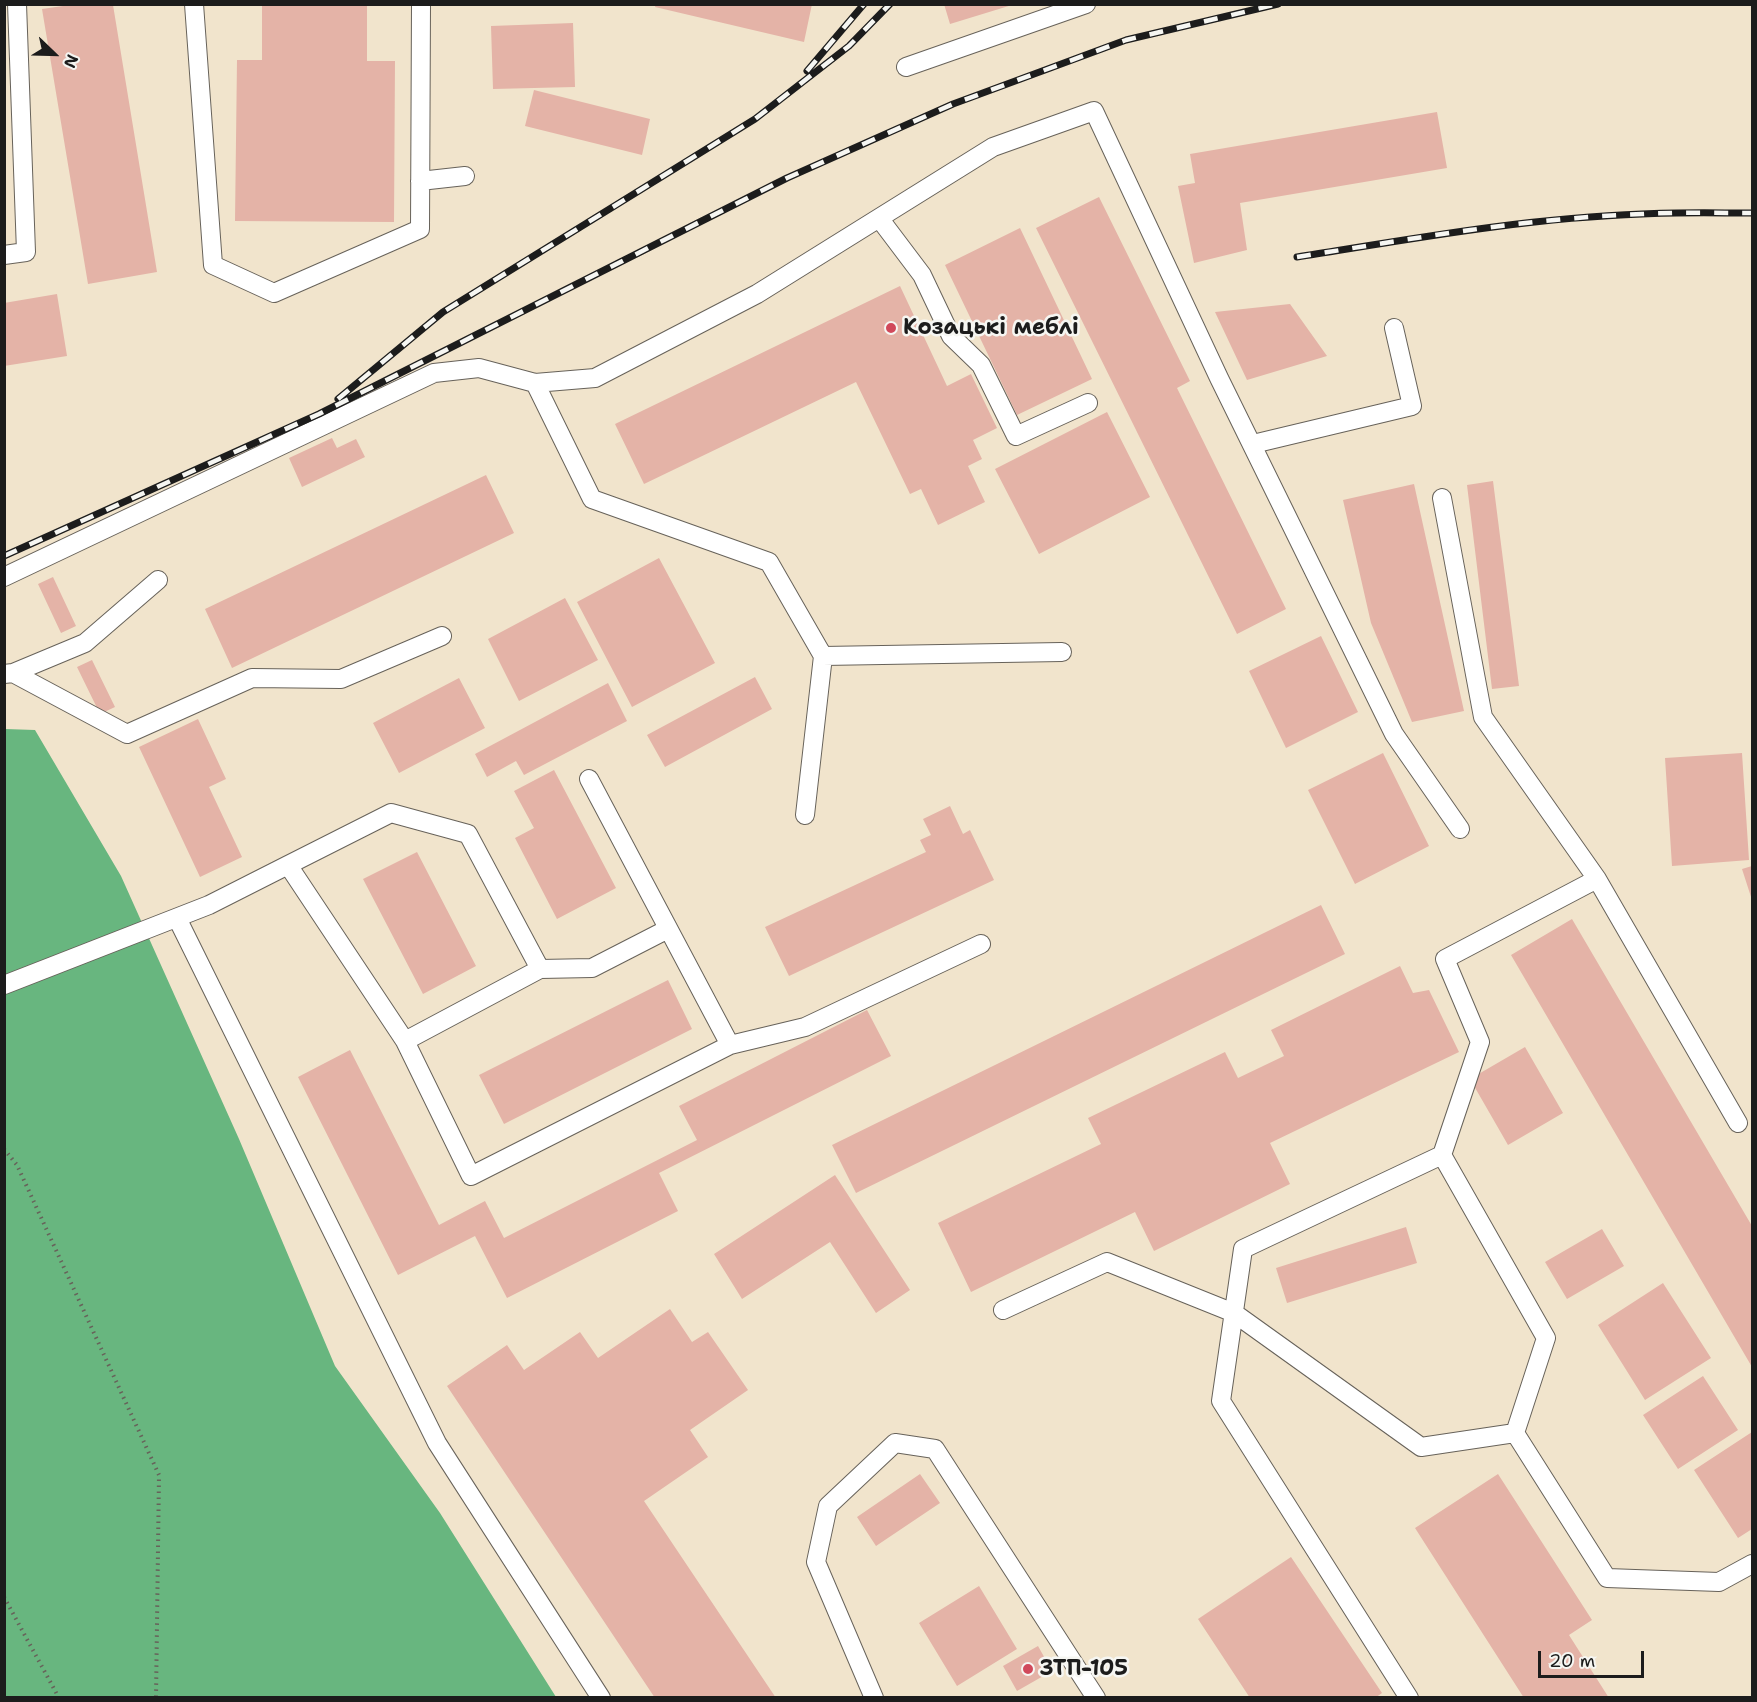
<!DOCTYPE html>
<meta charset="utf-8">
<style>
body{margin:0}
#map{position:relative;width:1757px;height:1702px;overflow:hidden;background:#f1e4cc;font-family:"Shantell Sans",sans-serif}
canvas{display:block}
.frame{position:absolute;inset:0;border:6px solid #1c1c1c;pointer-events:none}
.north{position:absolute;left:24px;top:24px;width:60px;height:60px;-webkit-text-stroke:4px #f6f6f2;paint-order:stroke;rotate:113deg;font-size:16px;font-weight:700;line-height:24px;text-align:center;color:#1c1c1c}
.north::after{content:'';display:block;margin:auto;width:21px;height:27px;background:#1c1c1c;clip-path:polygon(50% 0,100% 100%,50% 72%,0 100%)}
.scale{position:absolute;left:1538px;top:1651px;width:106px;height:27px;box-sizing:border-box;border:3px solid #1c1c1c;border-top:0;padding-left:8px;font-size:18px;line-height:21px;white-space:nowrap;color:#1c1c1c;-webkit-text-stroke:4px #f6f6f2;paint-order:stroke}
</style>
<div id="map">
<canvas width="1757" height="1702"></canvas>
<div class="frame"></div>
<div class="north">N</div>
<div class="scale">20 m</div>
</div>
<script>
const g = document.querySelector('canvas').getContext('2d');
g.lineJoin = 'round';
function fill(path, color) { g.fillStyle = color; g.fill(path, 'evenodd'); }
function strokePath(path, color, width, dash) { g.strokeStyle = color; g.lineWidth = width; g.lineCap = dash ? 'butt' : 'round'; g.setLineDash(dash || []); g.stroke(path); }
function label(font, color, halo, rows, align = 'center') {
  g.font = font + ' "Shantell Sans",sans-serif'; g.lineWidth = 5; g.setLineDash([]); g.textBaseline = 'middle'; g.strokeStyle = halo; g.fillStyle = color; for (const [text, x, y, turn = 0] of rows) {
    g.save(); g.translate(x, y); g.rotate((+turn || 0) * Math.PI / 180); g.textAlign = isNaN(turn) ? turn : align; if (halo) g.strokeText(text, 0, 0); g.fillText(text, 0, 0); g.restore();
  }
}
const forest = new Path2D(`
 M 5,729 L 35,730 L 121,876 L 239,1139 L 335,1366 L 440,1513 L 556,1697 L 5,1698 Z`);
const building = new Path2D(`
 M 262,4 L 367,4 L 367,61 L 395,61 L 394,222 L 235,221 L 237,60 L 262,60 Z
 M 656,4 L 812,4 L 804,42 L 655,7 Z
 M 944,4 L 1012,4 L 1012,5 L 950,24 Z
 M 70,5 L 113,5 L 157,272 L 88,284 L 42,9 Z
 M 573,23 L 575,87 L 493,89 L 491,26 Z
 M 534,90 L 650,119 L 642,155 L 525,126 Z
 M 1437,112 L 1447,168 L 1240,203 L 1247,250 L 1194,263 L 1178,186 L 1195,183 L 1190,154 Z
 M 1099,197 L 1190,381 L 1177,388 L 1286,609 L 1237,634 L 1036,228 Z
 M 1020,228 L 1092,379 L 1017,415 L 945,265 Z
 M 900,286 L 947,386 L 971,374 L 997,428 L 973,440 L 982,459 L 968,466 L 985,502 L 938,525 L 921,489 L 910,494 L 856,382 L 644,484 L 615,424 Z
 M 57,294 L 67,356 L 4,366 L 4,303 Z
 M 1290,304 L 1327,356 L 1247,380 L 1215,312 Z
 M 1107,412 L 1150,497 L 1039,554 L 995,469 Z
 M 332,438 L 337,448 L 356,439 L 365,457 L 302,487 L 289,458 Z
 M 486,475 L 514,533 L 232,668 L 205,609 Z
 M 1493,481 L 1519,686 L 1492,689 L 1467,485 Z
 M 1414,484 L 1464,711 L 1412,722 L 1371,623 L 1343,500 Z
 M 659,558 L 715,663 L 632,707 L 577,602 Z
 M 53,577 L 76,626 L 61,633 L 38,584 Z
 M 565,598 L 598,660 L 519,701 L 488,639 Z
 M 1321,636 L 1358,712 L 1286,748 L 1249,671 Z
 M 92,660 L 115,707 L 100,714 L 77,667 Z
 M 755,677 L 772,709 L 665,767 L 647,735 Z
 M 459,678 L 485,728 L 399,773 L 373,723 Z
 M 608,683 L 627,721 L 524,775 L 516,761 L 487,777 L 475,754 Z
 M 198,719 L 226,779 L 209,787 L 242,857 L 200,877 L 139,747 Z
 M 1383,753 L 1429,846 L 1355,884 L 1308,790 Z
 M 1742,753 L 1749,860 L 1672,866 L 1665,758 Z
 M 554,770 L 616,888 L 557,919 L 515,838 L 534,828 L 514,791 Z
 M 950,806 L 963,834 L 970,830 L 994,880 L 789,976 L 765,927 L 926,852 L 920,840 L 931,835 L 923,819 Z
 M 417,852 L 476,966 L 423,994 L 363,879 Z
 M 1752,866 L 1752,900 L 1742,869 Z
 M 1321,905 L 1345,954 L 856,1193 L 832,1145 Z
 M 1572,919 L 1752,1226 L 1752,1367 L 1511,955 Z
 M 1400,966 L 1413,993 L 1429,990 L 1459,1052 L 1270,1143 L 1290,1184 L 1154,1251 L 1135,1212 L 971,1292 L 938,1223 L 1101,1144 L 1088,1118 L 1225,1052 L 1238,1078 L 1284,1056 L 1271,1030 Z
 M 668,980 L 692,1029 L 504,1124 L 479,1075 Z
 M 867,1010 L 891,1056 L 659,1173 L 678,1211 L 507,1298 L 475,1236 L 398,1275 L 298,1077 L 350,1050 L 439,1225 L 485,1201 L 504,1238 L 697,1140 L 679,1106 Z
 M 1525,1047 L 1563,1113 L 1508,1145 L 1470,1079 Z
 M 835,1175 L 910,1290 L 876,1313 L 830,1242 L 742,1299 L 714,1254 Z
 M 1406,1227 L 1417,1263 L 1287,1303 L 1276,1268 Z
 M 1602,1229 L 1624,1266 L 1567,1299 L 1545,1262 Z
 M 1663,1283 L 1711,1358 L 1645,1400 L 1598,1325 Z
 M 670,1309 L 692,1342 L 708,1332 L 748,1390 L 690,1430 L 708,1457 L 644,1501 L 776,1698 L 655,1698 L 447,1386 L 507,1345 L 524,1370 L 580,1332 L 598,1358 Z
 M 1703,1376 L 1738,1430 L 1678,1469 L 1643,1415 Z
 M 1752,1432 L 1752,1529 L 1738,1538 L 1694,1470 Z
 M 920,1474 L 940,1503 L 876,1546 L 857,1517 Z
 M 1498,1474 L 1592,1620 L 1569,1635 L 1609,1698 L 1524,1698 L 1415,1528 Z
 M 1291,1557 L 1382,1693 L 1375,1698 L 1250,1698 L 1198,1619 Z
 M 979,1586 L 1017,1649 L 957,1686 L 919,1623 Z
 M 1038,1646 L 1052,1671 L 1017,1691 L 1003,1666 Z`);
const path = new Path2D(`
 M 4,1149 L 17,1165 L 159,1475 L 156,1698
 M 4,1597 L 59,1698`);
const lane = new Path2D(`
 M 194,4 L 213,265 L 274,293 L 420,229 L 421,4
 M 906,67 L 1086,4
 M 420,181 L 465,176
 M 879,218 L 922,275 L 951,336 L 981,365 L 1016,436 L 1088,403
 M 4,255 L 26,252 L 17,4
 M 535,383 L 595,378 L 757,294 L 993,147 L 1094,111 L 1219,378 L 1394,734 L 1460,829
 M 1253,444 L 1412,406 L 1394,328
 M 1442,498 L 1483,717 L 1597,879 L 1738,1123
 M 4,577 L 434,373 L 479,368 L 535,383 L 592,499 L 769,562 L 823,656 L 1062,652
 M 13,673 L 85,643 L 158,580
 M 4,674 L 13,673 L 127,734 L 252,678 L 341,679 L 442,636
 M 589,779 L 730,1045
 M 805,815 L 823,656
 M 288,865 L 391,813 L 468,834 L 540,969
 M 177,918 L 437,1443 L 601,1698
 M 4,985 L 209,905 L 288,865 L 405,1041 L 471,1176 L 730,1045 L 805,1027 L 981,944
 M 405,1041 L 540,969 L 592,968 L 668,929
 M 1442,1155 L 1546,1338 L 1515,1433 L 1607,1578 L 1719,1582 L 1752,1564
 M 1003,1310 L 1107,1262 L 1234,1313 L 1421,1447 L 1515,1433
 M 874,1698 L 816,1562 L 828,1506 L 895,1443 L 935,1449 L 1096,1698
 M 1409,1698 L 1221,1401 L 1243,1249 L 1442,1155 L 1480,1042 L 1445,959 L 1597,879`);
const rail = new Path2D(`
 M 807,71 L 864,4
 M 1297,257 C 1411,239 1526,218 1642,214 C 1679,212 1716,213 1752,213
 M 338,399 L 443,312 L 755,119 L 849,46 L 890,4
 M 4,556 L 319,414 L 787,178 L 953,104 L 1126,40 L 1278,4`);
const markers = [
 [891,328,6,"#d1495b"],
 [1028,1669,6,"#d1495b"]
];
const poiNames = [
 ["Козацькі меблі",903,328],
 ["ЗТП-105",1040,1669]
];
fill(forest, '#68b67f');
fill(building, '#e4b3a7');
strokePath(lane, '#67625a', 20);
strokePath(path, '#67625a', 4, [1.5, 4.5]);
strokePath(lane, '#fff', 18);
strokePath(rail, '#1c1c1c', 7);
strokePath(rail, '#f6f6f2', 4.5, [14]);
for (const [x, y, r, color] of markers) { const dot = new Path2D(); dot.arc(x, y, r, 0, 2 * Math.PI); g.fillStyle = color; g.fill(dot); strokePath(dot, '#f6f6f2', 2); }
label('bold 22px', '#1c1c1c', '#f6f6f2', poiNames, 'left');
</script>
